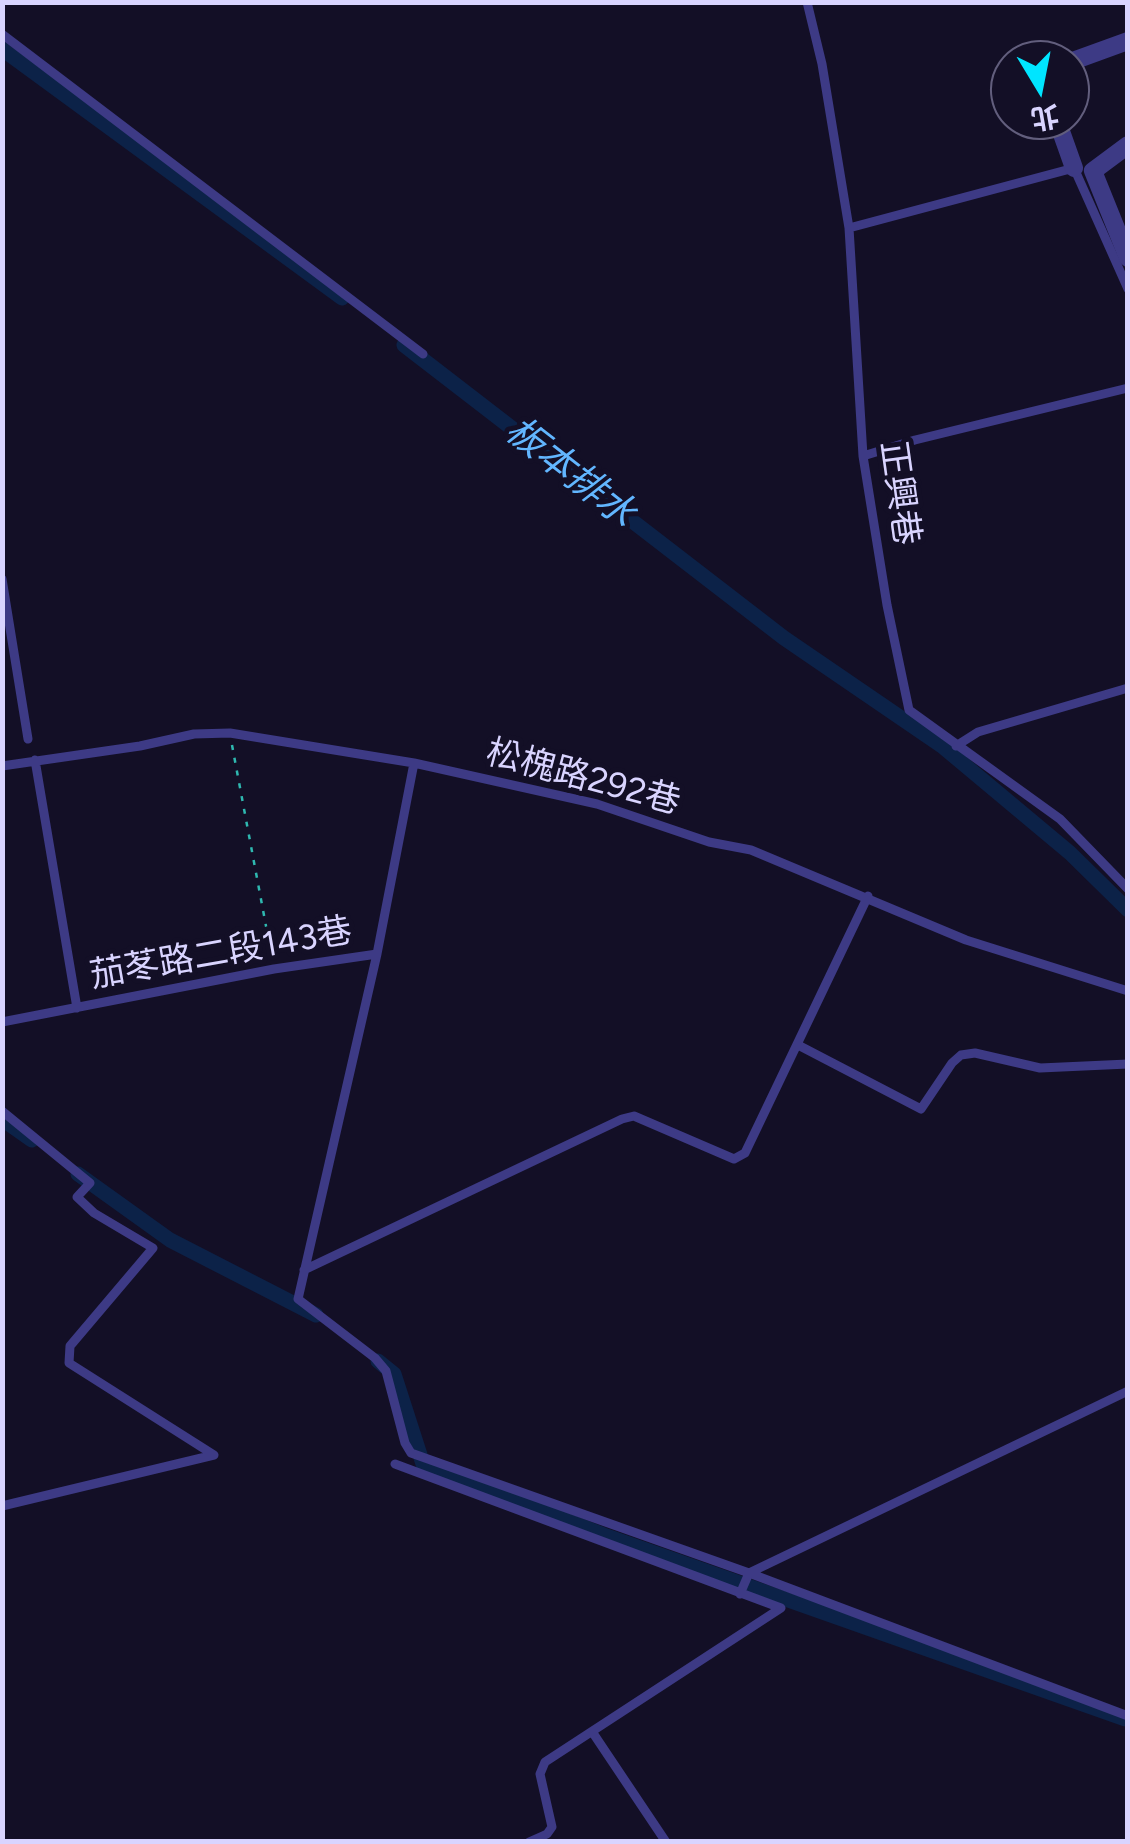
<!DOCTYPE html>
<meta charset="utf-8">
<style>
body{margin:0}
#map{position:relative;width:1130px;height:1844px;overflow:hidden;background:#130f26;font-family:Figtree,"Noto Sans TC",sans-serif}
canvas{display:block}
.frame{position:absolute;inset:0;border:5px solid #d9d4ff;pointer-events:none}
.north{position:absolute;left:990px;top:40px;width:100px;height:100px;box-sizing:border-box;background:#130f26;border:2px solid #625e7d;border-radius:50%;rotate:170deg;font-size:28px;font-weight:700;line-height:40px;text-align:center;color:#d9d4ff}
.north::after{content:'';display:block;margin:auto;width:35px;height:45px;background:#00e5ff;clip-path:polygon(50% 0,100% 100%,50% 72%,0 100%)}
</style>
<div id="map">
<canvas width="1130" height="1844"></canvas>
<div class="frame"></div>
<div class="north">北</div>
</div>
<script>
const g = document.querySelector('canvas').getContext('2d');
g.lineJoin = 'round';
function strokePath(path, color, width, dash) { g.strokeStyle = color; g.lineWidth = width; g.lineCap = dash ? 'butt' : 'round'; g.setLineDash(dash || []); g.stroke(path); }
function label(font, color, halo, rows, align = 'center') {
  g.font = font + ' Figtree,"Noto Sans TC",sans-serif'; g.lineWidth = 10; g.setLineDash([]); g.textBaseline = 'middle'; g.strokeStyle = halo; g.fillStyle = color; for (const [text, x, y, turn = 0] of rows) {
    g.save(); g.translate(x, y); g.rotate((+turn || 0) * Math.PI / 180); g.textAlign = isNaN(turn) ? turn : align; if (halo) g.strokeText(text, 0, 0); g.fillText(text, 0, 0); g.restore();
  }
}
const canal = new Path2D(`
 M 2,49 L 342,298
 M 404,345 L 784,638 L 942,746 L 1070,853 L 1128,910
 M 2,1119 L 32,1140
 M 78,1174 L 170,1240 L 316,1315
 M 378,1361 L 394,1374 L 423,1464 L 604,1535 L 1125,1719`);
const path = new Path2D(`
 M 232,745 L 272,958`);
const service = new Path2D(`
 M 807,2 L 822,64 L 849,228 L 863,456 L 887,605 L 909,710 L 1060,819 L 1128,889
 M 2,34 L 423,354
 M 849,228 L 1074,168 L 1128,289
 M 863,456 L 915,440 L 1128,388
 M 2,579 L 28,739
 M 956,746 L 978,732 L 1128,688
 M 35,760 L 77,1008
 M 2,766 L 140,746 L 194,734 L 230,733 L 414,763 L 597,804 L 709,842 L 751,850 L 966,940 L 1128,991
 M 377,954 L 298,1299 L 375,1358 L 386,1371 L 405,1443 L 411,1453 L 749,1573 L 1128,1716
 M 2,1022 L 274,969 L 377,954 L 414,763
 M 798,1045 L 921,1109 L 952,1063 L 961,1055 L 975,1053 L 1040,1068 L 1128,1064
 M 2,1111 L 90,1183 L 77,1197 L 94,1213 L 153,1248 L 70,1346 L 69,1363 L 214,1455 L 2,1506
 M 304,1270 L 622,1119 L 634,1116 L 734,1159 L 745,1153 L 868,896
 M 395,1464 L 781,1608 L 545,1762 L 540,1774 L 552,1827 L 547,1834 L 529,1842
 M 740,1594 L 749,1573 L 1128,1391
 M 593,1733 L 666,1842`);
const minor = new Path2D(`
 M 1070,62 L 1128,41
 M 1057,120 L 1074,168
 M 1128,145 L 1093,171 L 1128,258`);
const streetNames = [
 ["正興巷",899,493,82],
 ["松槐路292巷",583,778,15],
 ["茄苳路二段143巷",221,954,-10]
];
const waterNames = [
 ["板本排水",570,473,38]
];
strokePath(canal, '#0c2248', 15);
strokePath(path, '#2fb8b0', 2.5, [5, 8]);
strokePath(service, '#3d3a85', 9);
strokePath(minor, '#3d3a85', 18);
label('35px', '#d9d4ff', '#130f26', streetNames);
label('italic 38px', '#62b6ff', '#130f26', waterNames);
</script>
